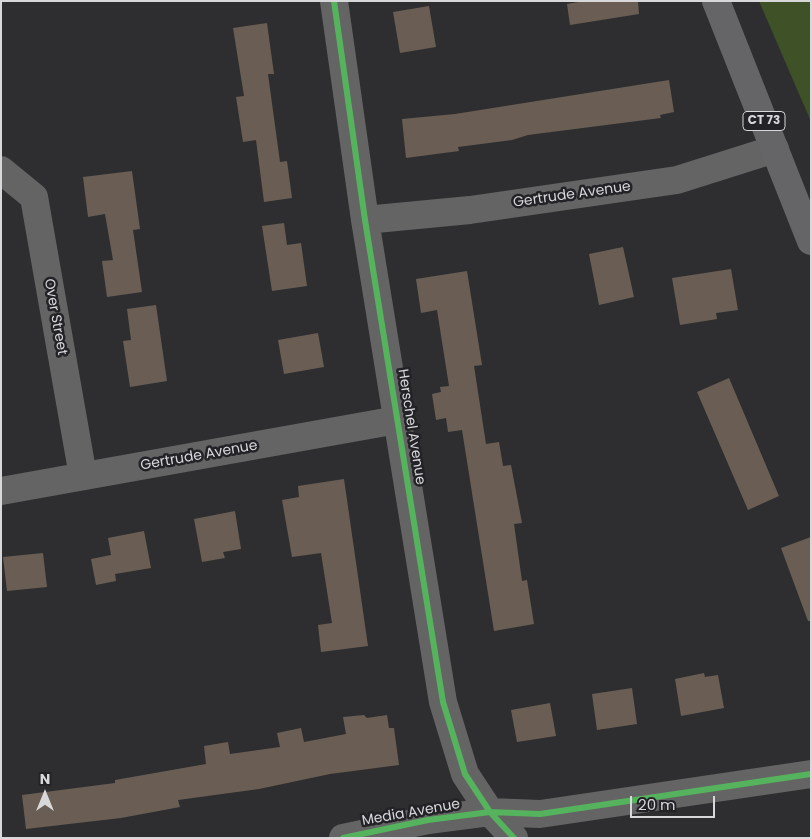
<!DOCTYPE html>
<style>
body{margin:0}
#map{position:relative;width:812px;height:839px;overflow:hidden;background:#2e2e30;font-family:Poppins,sans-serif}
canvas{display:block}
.frame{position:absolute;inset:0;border:2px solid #d8d8db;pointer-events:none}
.north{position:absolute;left:20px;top:769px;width:50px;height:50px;-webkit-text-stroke:4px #232327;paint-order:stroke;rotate:0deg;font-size:14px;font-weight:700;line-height:20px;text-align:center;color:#d8d8db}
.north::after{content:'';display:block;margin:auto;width:18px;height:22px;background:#d8d8db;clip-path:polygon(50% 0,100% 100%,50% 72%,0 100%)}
.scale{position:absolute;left:630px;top:796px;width:85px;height:22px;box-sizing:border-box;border:2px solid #d8d8db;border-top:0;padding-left:6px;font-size:15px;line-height:18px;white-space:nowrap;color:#d8d8db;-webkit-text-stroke:4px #232327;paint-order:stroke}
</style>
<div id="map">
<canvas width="812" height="839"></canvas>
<div class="frame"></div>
<div class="north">N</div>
<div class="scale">20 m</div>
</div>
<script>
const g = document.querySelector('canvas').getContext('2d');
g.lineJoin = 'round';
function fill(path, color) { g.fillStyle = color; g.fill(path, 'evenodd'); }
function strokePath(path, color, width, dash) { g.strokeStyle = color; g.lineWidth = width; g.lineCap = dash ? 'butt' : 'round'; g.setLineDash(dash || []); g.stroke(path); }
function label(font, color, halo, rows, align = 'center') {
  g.font = font + ' Poppins,sans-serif'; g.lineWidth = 5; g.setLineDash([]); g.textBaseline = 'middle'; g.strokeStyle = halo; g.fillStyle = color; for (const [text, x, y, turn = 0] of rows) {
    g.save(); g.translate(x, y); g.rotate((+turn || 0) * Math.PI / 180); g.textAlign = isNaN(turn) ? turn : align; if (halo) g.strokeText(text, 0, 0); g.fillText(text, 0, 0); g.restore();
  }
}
const green = new Path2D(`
 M 759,1 L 811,1 L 811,122 L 809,117 Z`);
const building = new Path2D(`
 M 584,1 L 638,1 L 639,14 L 570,25 L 567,4 Z
 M 429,6 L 436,47 L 400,53 L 393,12 Z
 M 267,23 L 274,74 L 268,74 L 280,162 L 287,161 L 292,198 L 264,202 L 256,140 L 243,142 L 236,97 L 244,96 L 233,28 Z
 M 669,80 L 674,112 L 660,115 L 661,118 L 528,135 L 512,140 L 458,147 L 459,151 L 406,158 L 402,119 L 455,114 Z
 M 132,171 L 140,229 L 133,230 L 142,292 L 107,297 L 102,261 L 113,260 L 105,214 L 88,217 L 83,177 Z
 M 284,223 L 287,245 L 301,243 L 307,286 L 272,291 L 262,226 Z
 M 623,247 L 634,297 L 599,305 L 589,254 Z
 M 731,269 L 738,310 L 716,313 L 717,319 L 680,325 L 672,278 Z
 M 467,271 L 482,365 L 474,366 L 486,444 L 499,442 L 503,466 L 511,465 L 522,523 L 514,524 L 522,581 L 527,580 L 534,624 L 494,631 L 462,430 L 448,432 L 446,418 L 436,420 L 432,394 L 441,392 L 440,387 L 449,386 L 437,310 L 421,313 L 416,279 Z
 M 156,305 L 167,381 L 130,387 L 123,341 L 131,340 L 127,309 Z
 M 318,333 L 324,367 L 284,374 L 278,340 Z
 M 729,378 L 779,496 L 748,510 L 697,392 Z
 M 344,479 L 368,646 L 321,652 L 318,625 L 332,623 L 321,553 L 292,557 L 282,500 L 299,497 L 298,486 Z
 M 235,511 L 241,549 L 223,552 L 225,558 L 202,562 L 194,519 Z
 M 144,531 L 151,568 L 115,574 L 116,581 L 96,585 L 91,559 L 111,555 L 108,538 Z
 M 811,537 L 811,621 L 808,621 L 781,548 Z
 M 43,553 L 47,587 L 7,591 L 3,557 Z
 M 704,673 L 705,677 L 718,675 L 724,708 L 681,716 L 675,679 Z
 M 632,688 L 637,724 L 597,730 L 592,694 Z
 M 550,703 L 556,736 L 517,742 L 511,710 Z
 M 364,715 L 367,718 L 387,715 L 389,728 L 394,728 L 399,765 L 330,774 L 259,789 L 178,800 L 180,807 L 121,818 L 26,829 L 22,795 L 115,783 L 115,780 L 206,764 L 204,746 L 228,742 L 230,754 L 280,747 L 277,733 L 301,728 L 304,742 L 346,734 L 343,717 Z`);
const minor = new Path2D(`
 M 334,1 L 365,220 L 443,702 L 465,774 L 490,812 L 514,838
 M 1,170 L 34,197 L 83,476
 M 365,220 L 470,210 L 677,180 L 775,149
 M 1,491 L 397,420
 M 343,838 L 428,820 L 490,812 L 540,814 L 811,774`);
const major = new Path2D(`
 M 716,1 L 811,241`);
const cycleway = new Path2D(`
 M 334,1 L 365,220 L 443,702 L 465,774 L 490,812 L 514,838
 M 343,838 L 428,820 L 490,812 L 540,814 L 811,774`);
const shields = [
 [764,121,42]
];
const shieldNames = [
 ["CT 73",764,121]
];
const streetNames = [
 ["Gertrude Avenue",572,195,-8],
 ["Over Street",55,317,80],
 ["Herschel Avenue",411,427,81],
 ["Gertrude Avenue",199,456,-10],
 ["Media Avenue",411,813,-10]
];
fill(green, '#3e5127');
fill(building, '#6a5e54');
strokePath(minor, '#646464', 28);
strokePath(major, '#656466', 28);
strokePath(cycleway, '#56b35d', 6);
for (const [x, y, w] of shields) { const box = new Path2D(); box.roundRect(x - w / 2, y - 9.5, w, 19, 4); g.fillStyle = '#232327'; g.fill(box); strokePath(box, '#d8d8db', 1); }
label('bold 12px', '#d8d8db', null, shieldNames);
label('14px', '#d8d8db', '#232327', streetNames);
</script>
